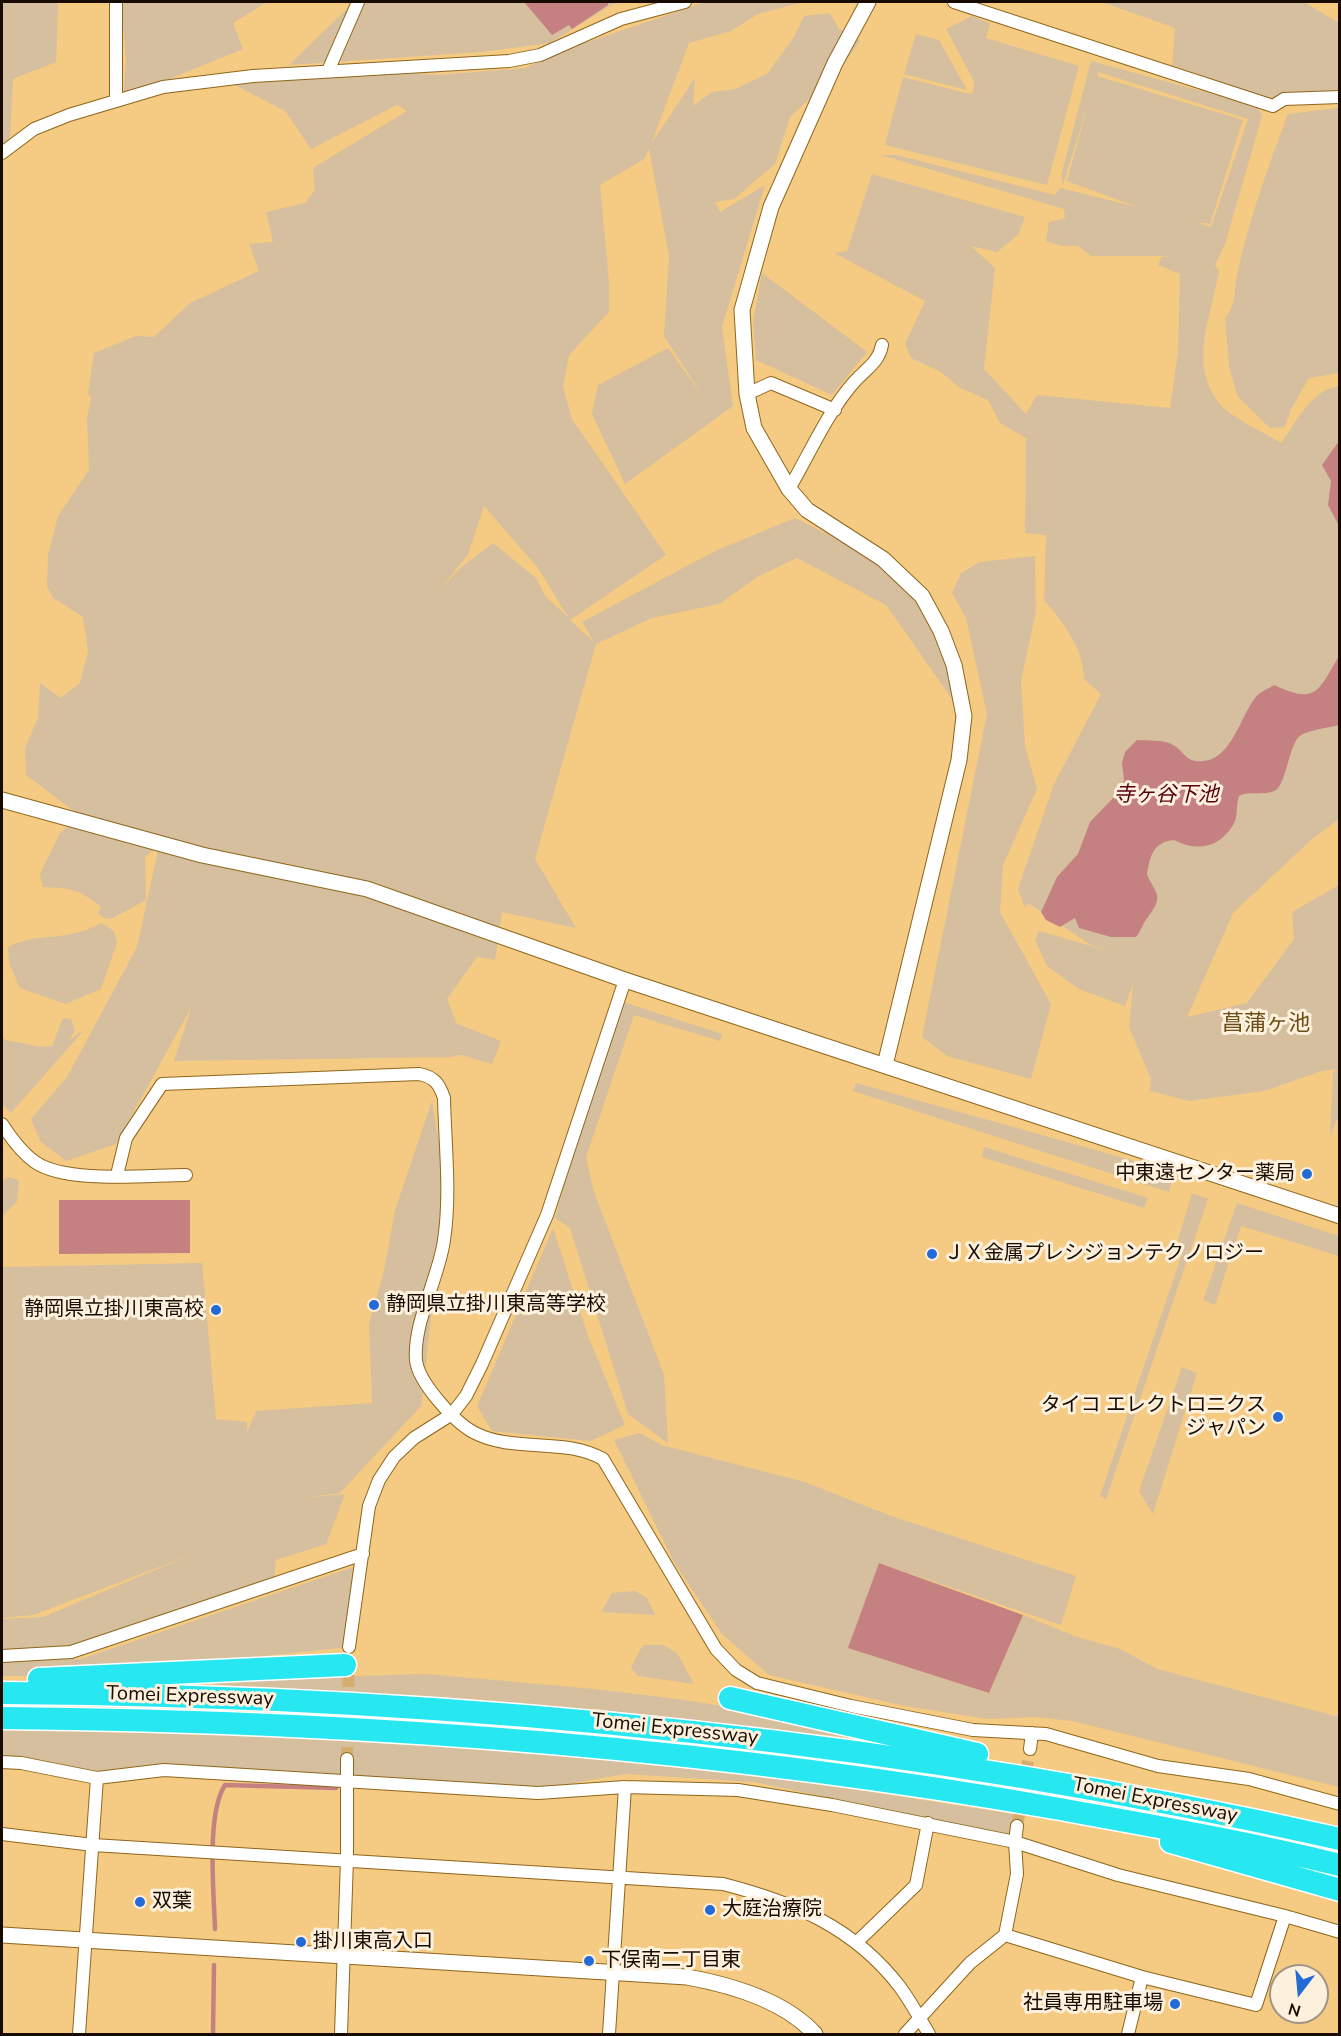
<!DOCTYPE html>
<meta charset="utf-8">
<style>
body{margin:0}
#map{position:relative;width:1341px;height:2036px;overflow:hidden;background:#f5ca83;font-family:"Nunito Sans",sans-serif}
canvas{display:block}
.frame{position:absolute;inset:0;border:3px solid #170b00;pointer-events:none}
.north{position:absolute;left:1269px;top:1964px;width:60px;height:60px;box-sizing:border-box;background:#fdf0dc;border:2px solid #a19484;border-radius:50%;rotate:196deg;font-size:16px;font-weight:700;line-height:24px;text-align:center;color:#170b00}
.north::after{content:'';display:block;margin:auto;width:21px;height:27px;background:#226ad6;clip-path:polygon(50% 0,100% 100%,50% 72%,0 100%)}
</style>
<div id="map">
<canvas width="1341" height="2036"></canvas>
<div class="frame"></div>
<div class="north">N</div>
</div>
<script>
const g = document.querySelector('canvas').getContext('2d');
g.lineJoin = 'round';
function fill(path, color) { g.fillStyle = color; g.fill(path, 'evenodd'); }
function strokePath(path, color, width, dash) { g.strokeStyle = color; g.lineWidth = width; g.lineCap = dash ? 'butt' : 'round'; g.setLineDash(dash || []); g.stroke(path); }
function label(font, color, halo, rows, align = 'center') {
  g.font = font + ' "Nunito Sans","Noto Sans JP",sans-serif'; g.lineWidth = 6; g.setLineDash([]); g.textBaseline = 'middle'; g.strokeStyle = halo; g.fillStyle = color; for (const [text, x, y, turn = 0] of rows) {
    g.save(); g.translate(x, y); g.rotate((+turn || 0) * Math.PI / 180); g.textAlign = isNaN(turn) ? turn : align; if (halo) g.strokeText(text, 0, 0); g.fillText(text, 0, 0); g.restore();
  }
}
const green = new Path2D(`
 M 2,2 L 57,2 L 58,9 L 56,62 L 13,79 L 10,138 L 2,144 Z
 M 121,2 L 267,2 L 233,23 L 243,49 L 123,98 L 126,61 Z
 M 354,2 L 623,2 L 613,4 L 550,43 L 482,52 L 289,65 Z
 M 706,2 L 803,2 L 758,14 L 731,31 L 689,43 L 651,144 L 695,78 L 693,106 L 712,92 L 735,89 L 767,74 L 794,37 L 804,16 L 830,13 L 839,29 L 860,41 L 838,72 L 790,117 L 775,164 L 734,199 L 715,202 L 720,212 L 765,185 L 722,327 L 733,406 L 625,484 L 592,414 L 598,385 L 668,348 L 704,398 L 664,336 L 669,256 L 649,149 L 644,159 L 600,185 L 609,282 L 609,312 L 569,355 L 563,387 L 572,419 L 666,555 L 570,620 L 594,642 L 582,622 L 715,551 L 795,518 L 889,565 L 933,617 L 964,716 L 886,605 L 797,558 L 759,576 L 719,604 L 652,618 L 596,644 L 535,859 L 576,928 L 502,912 L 495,960 L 477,957 L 447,999 L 457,1024 L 501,1041 L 492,1064 L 461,1055 L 451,1057 L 174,1061 L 192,1006 L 116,1144 L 66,1161 L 40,1141 L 31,1119 L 67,1077 L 137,947 L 159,846 L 145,857 L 146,900 L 113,918 L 105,919 L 98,913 L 101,907 C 79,889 71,888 43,887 L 40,874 L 60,833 L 72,823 L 104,834 L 26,775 L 25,748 L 38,718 L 40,683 L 61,698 L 80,683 L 88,651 L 83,617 L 53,598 L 47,586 L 48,555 L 58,516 L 89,470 L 87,418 L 91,398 L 88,393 L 94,353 L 136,336 L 154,337 L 190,303 L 259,271 L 249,244 L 273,242 L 266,212 L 305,203 L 315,190 L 313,168 L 407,111 L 397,105 L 311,149 L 285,111 L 235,85 L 375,70 L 437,75 L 525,68 L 567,49 ZM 484,506 L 538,568 L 568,617 L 546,597 L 536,578 L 493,543 L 459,569 L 440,590 L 468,554 Z
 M 1102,2 L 1304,2 L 1339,23 L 1339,91 L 1273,100 L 1172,65 L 1175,28 Z
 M 972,16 L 990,23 L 986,38 L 1079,66 L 1047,185 L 885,145 L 903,77 L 970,94 L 973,92 L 974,81 L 946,29 Z
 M 916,34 L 939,40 L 967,90 L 904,74 Z
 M 1091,61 L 1257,106 L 1262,116 L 1225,244 L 1215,265 L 1219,272 C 1211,316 1187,368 1222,406 C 1234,419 1265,433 1281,443 C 1297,421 1311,390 1339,386 L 1339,819 L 1311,840 L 1233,913 L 1187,1017 L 1247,1003 L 1294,939 L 1292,912 L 1339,885 L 1340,1113 L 1330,1136 L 1333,1074 L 1336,1069 L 1322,1071 L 1264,1091 L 1189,1101 L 1150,1091 L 1151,1079 L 1129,1027 L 1133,984 L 1125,1006 L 1079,989 L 1047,966 L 1035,940 L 1039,931 L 1112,952 L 1091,945 L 1028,903 L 1025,908 L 1018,889 L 1054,784 L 1101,694 L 1084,679 C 1084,649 1063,622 1044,600 L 1046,535 L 1025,533 L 1026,438 L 1000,423 L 988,400 L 960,388 L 941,372 L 911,358 L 905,344 L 925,301 L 834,253 L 847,251 L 872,174 L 1025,217 L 1018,235 L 997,252 L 971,246 L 995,268 L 984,369 L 1026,414 L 1037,395 L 1170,408 L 1178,353 L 1180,274 L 1158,265 L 1162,257 L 1172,256 L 1091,256 L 1078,246 L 1061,246 L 1046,241 L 1049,222 L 1065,218 L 1064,209 L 881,155 L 896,155 L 1055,195 L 1060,188 L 1137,207 L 1067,181 L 1089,101 L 1063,185 L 1061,176 ZM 1098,72 L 1248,119 L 1211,227 L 1196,222 L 1210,224 L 1243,120 L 1097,76 Z
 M 1339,108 L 1339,373 L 1309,378 L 1291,409 L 1285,427 L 1270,428 L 1238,397 L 1229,367 L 1225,318 C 1237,306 1234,285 1238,270 C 1250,217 1269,164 1288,114 Z
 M 762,273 L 867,352 L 832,395 L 756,360 L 753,322 Z
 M 1035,556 L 1036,612 L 1021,680 L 1025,746 L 1037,789 L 1003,865 L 1000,912 L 1051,1004 L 1031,1079 L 947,1056 L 922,1037 L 987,714 L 966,618 L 952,593 L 961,573 L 980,562 Z
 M 101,923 L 114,931 L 117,943 L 101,989 L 65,1004 L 20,988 L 9,963 L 8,947 C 39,931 66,943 101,923 Z
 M 623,1002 L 722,1034 L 720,1041 L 634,1015 L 586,1157 L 594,1192 L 664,1375 L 668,1443 L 628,1414 L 570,1228 L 555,1218 L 579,1128 Z
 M 63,1018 L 71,1019 L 75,1031 L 69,1040 L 84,1030 L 11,1113 L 2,1103 L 2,1036 L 5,1040 L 42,1047 L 52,1046 Z
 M 856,1083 L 1170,1171 L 1171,1185 L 1169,1192 L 853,1091 Z
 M 432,1101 L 446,1187 L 421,1406 L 340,1493 L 304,1498 L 345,1494 L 326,1544 L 276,1560 L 274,1579 L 71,1652 L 2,1655 L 2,1619 L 43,1617 L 191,1555 L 33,1615 L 2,1618 L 2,1267 L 202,1263 L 216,1419 L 247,1422 L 247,1432 L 256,1411 L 372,1403 L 369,1324 L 384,1271 L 395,1210 Z
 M 984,1147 L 1148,1198 L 1144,1208 L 982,1157 Z
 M 8,1177 L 19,1180 L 17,1202 L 2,1216 L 2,1182 Z
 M 1192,1193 L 1208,1199 L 1106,1499 L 1100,1496 L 1184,1248 L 1178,1240 Z
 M 1237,1203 L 1339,1236 L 1339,1256 L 1241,1226 L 1215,1305 L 1203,1300 Z
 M 553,1228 L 588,1336 L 625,1425 L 590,1441 L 492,1431 L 477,1406 Z
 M 1182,1367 L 1197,1373 L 1153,1514 L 1139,1491 Z
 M 640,1433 L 661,1445 L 805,1482 L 891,1516 L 1076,1576 L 1061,1625 L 879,1563 L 849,1648 L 989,1693 L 1023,1615 L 1077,1637 L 1120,1649 L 1157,1669 L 1339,1717 L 1339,1787 L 1072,1721 L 1036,1717 L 988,1719 L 905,1706 L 769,1675 L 722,1634 L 675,1564 L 614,1440 Z
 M 354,1567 L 349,1647 L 72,1676 L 2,1676 L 2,1659 L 81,1659 Z
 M 635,1591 L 647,1598 L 655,1615 L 601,1612 L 612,1593 Z
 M 643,1645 L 663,1645 L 677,1653 L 694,1684 L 638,1676 L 631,1667 Z
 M 426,1674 C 514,1682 602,1688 690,1701 C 743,1709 795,1717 846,1737 C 636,1717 428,1693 218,1689 L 212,1680 Z
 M 2,1728 C 218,1731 434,1741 649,1762 C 771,1774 892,1796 1013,1814 L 1010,1835 L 754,1782 L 625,1774 L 534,1790 L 326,1774 L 200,1769 L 164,1763 L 97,1771 L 22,1757 L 2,1756 Z`);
const water = new Path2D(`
 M 524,2 L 608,2 L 608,5 L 572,29 L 569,25 L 552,35 Z
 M 1339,441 L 1339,526 L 1328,505 L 1331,481 L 1322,465 Z
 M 1339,656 L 1339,725 C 1328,728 1314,729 1303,734 C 1290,738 1288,776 1278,788 C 1271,797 1249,790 1239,796 C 1236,804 1238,818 1233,825 C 1219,848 1197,852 1174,840 C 1153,842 1150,856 1147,875 C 1158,897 1163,896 1148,917 C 1143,923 1141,931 1136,937 L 1111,937 L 1079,928 L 1075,918 L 1060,927 L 1046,920 L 1041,912 L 1057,877 L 1078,854 L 1090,822 L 1121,790 L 1124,780 L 1122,763 L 1125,752 L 1137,740 C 1148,741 1163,739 1173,745 C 1182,749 1184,759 1195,761 C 1230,766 1239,719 1255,698 C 1259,692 1268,689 1274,685 C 1317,705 1318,691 1339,656 Z
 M 59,1200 L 190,1200 L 190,1253 L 59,1254 Z
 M 879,1563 L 1023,1615 L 989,1693 L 848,1648 Z`);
const stream = new Path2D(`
 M 215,1929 C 214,1893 206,1814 225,1785 L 336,1788
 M 213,2034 L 214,1965`);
const minorTunnel = new Path2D(`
 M 347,1759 L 349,1647
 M 1017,1826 L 1030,1749`);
const minor = new Path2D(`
 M 954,2 L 1273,106 L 1284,99 L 1340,97
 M 328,71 L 358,2
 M 116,100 L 116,2
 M 2,153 L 34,129 L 69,115 L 163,87 L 253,76 L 509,61 L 540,55 L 621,19 L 685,2
 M 747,394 L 771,383 L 835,410
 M 789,489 C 810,453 828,411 855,381 C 867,368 879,362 882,345
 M 2,1124 C 11,1138 21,1152 35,1162 C 67,1184 147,1175 186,1175
 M 117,1175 L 126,1138 L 162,1084 L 419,1074 C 434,1077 439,1083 444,1098 C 445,1145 451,1194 444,1240 C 439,1278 413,1322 416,1360 C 418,1382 455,1423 475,1433 C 514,1453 565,1437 603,1459 L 716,1649 L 736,1670 L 757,1683 L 851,1706 L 973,1730 L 1046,1734 L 1158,1766 L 1249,1779 L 1340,1804
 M 349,1647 L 369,1506 L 379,1480 L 394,1457 L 414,1438 L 452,1414 L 466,1396 L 482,1364 L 547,1215 L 625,980
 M 2,1656 L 71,1652 L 363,1554
 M 1030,1749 L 1032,1733
 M 2,1762 L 21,1763 L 97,1778
 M 2,1834 L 93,1845 L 723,1884 C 793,1902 854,1927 900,1987 C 911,2002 920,2019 929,2034
 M 1005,1935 L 1142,1977 L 1256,2005 L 1285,1916
 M 857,1942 L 916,1885 L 928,1823
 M 79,2034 L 97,1778 L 164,1770 L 538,1793 L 625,1787 L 738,1790 L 832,1805 L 1015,1842 L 1118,1875 L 1285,1916 L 1340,1932
 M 341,2034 L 347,1859 L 347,1759
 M 609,2034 L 625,1787
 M 905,2034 L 970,1963 L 1005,1935 L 1017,1874 L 1015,1842 L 1017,1826
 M 1128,2034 L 1142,1977`);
const tertiary = new Path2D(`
 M 868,2 L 835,63 L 771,207 L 742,310 L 747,394 L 754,428 L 789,489 L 807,510 L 883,559 L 922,596 L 941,631 L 954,665 L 964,716 L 959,760 L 885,1065
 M 2,800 L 202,855 L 367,889 L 625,980 L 1340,1216
 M 2,1935 L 687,1977 C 731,1985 784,2000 815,2034`);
const motorway = new Path2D(`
 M 39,1679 L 345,1665
 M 2,1693 C 452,1696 900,1740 1340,1839
 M 730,1698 L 977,1754
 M 2,1718 C 357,1721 710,1747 1060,1809 C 1154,1826 1247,1842 1340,1865
 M 1171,1842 L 1340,1890`);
const markers = [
 [1307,1174,6,"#226ad6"],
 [932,1254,6,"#226ad6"],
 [374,1305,6,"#226ad6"],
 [216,1310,6,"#226ad6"],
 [1278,1417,6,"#226ad6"],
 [140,1902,6,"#226ad6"],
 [710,1910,6,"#226ad6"],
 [301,1942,6,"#226ad6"],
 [589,1961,6,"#226ad6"],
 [1175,2004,6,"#226ad6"]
];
const poiNames = [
 ["中東遠センター薬局",1295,1174,"right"],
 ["ＪＸ金属プレシジョンテクノロジー",944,1254],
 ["静岡県立掛川東高等学校",386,1305],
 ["静岡県立掛川東高校",204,1310,"right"],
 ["タイコ エレクトロニクス",1266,1406,"right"],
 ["ジャパン",1266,1429,"right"],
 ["双葉",152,1902],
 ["大庭治療院",722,1910],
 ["掛川東高入口",313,1942],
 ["下俣南二丁目東",601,1961],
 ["社員専用駐車場",1163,2004,"right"]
];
const streetNames = [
 ["Tomei Expressway",190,1697,2],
 ["Tomei Expressway",675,1730,6],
 ["Tomei Expressway",1155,1801,11]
];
const waterNames = [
 ["寺ヶ谷下池",1166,796]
];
const quarterNames = [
 ["菖蒲ヶ池",1266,1025]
];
fill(green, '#d5bf9e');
fill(water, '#c58181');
strokePath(stream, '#c58181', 4.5);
strokePath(minorTunnel, '#d4ad6f', 12, [12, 6]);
strokePath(minor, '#8e661a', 14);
strokePath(tertiary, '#8e661a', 17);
strokePath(motorway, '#fff', 25);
strokePath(minor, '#fff', 12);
strokePath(tertiary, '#fff', 15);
strokePath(motorway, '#27e8f0', 22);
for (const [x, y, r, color] of markers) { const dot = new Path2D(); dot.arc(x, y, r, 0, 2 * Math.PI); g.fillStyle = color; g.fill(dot); strokePath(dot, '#fdf0dc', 2); }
label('20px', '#170b00', '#fdf0dc', poiNames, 'left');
label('20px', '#170b00', '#fdf0dc', streetNames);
label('italic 21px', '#560012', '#fdf0dc', waterNames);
label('22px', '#6c4e16', '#fdf0dc', quarterNames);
</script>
